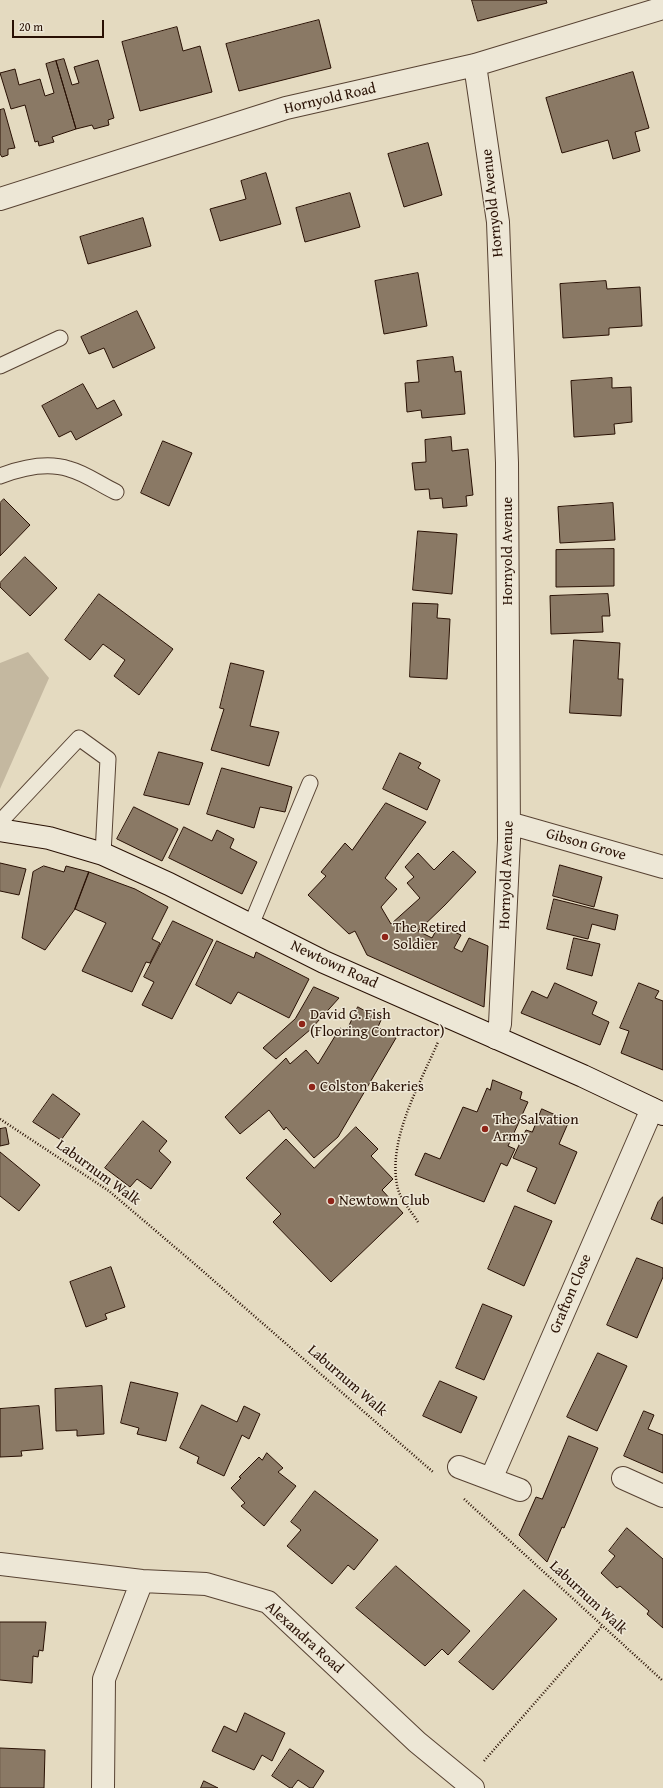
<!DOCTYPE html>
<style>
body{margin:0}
#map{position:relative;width:663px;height:1788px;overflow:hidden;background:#e4dac0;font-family:"Gentium Book Plus",serif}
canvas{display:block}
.scale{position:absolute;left:12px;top:20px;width:92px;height:18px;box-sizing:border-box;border:2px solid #281003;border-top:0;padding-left:5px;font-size:12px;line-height:14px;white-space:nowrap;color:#281003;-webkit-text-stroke:3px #ede7d6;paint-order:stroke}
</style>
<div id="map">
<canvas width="663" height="1788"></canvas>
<div class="scale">20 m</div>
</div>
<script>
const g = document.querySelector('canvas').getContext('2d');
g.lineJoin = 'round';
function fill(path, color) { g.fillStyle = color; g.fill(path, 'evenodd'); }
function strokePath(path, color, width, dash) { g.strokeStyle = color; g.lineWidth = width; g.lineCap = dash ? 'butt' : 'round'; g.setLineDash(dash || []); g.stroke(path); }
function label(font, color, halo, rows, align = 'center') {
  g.font = font + ' "Gentium Book Plus",serif'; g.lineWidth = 3; g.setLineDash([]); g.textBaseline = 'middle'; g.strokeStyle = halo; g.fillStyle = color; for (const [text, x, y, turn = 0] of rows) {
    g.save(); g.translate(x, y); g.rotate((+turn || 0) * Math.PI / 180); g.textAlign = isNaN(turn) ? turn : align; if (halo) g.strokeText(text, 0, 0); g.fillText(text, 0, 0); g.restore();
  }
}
const green = new Path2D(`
 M 28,652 L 49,678 L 0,789 L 0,663 Z`);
const building = new Path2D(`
 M 472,0 L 546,0 L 547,3 L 478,21 Z
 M 319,20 L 331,68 L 239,91 L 226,44 Z
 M 177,27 L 183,51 L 200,46 L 212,92 L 140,111 L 122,42 Z
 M 64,59 L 72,85 L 79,83 L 74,67 L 98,60 L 114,118 L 108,120 L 109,125 L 94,129 L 92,125 L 76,129 L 56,61 Z
 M 56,61 L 76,129 L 52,137 L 54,142 L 39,146 L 38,141 L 35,142 L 25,105 L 11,109 L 0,73 L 15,69 L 19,85 L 40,79 L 45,96 L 54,93 L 46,64 Z
 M 633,72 L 649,128 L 635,132 L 640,151 L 613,159 L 608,140 L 562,153 L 546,98 Z
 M 4,109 L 15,148 L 8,149 L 8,155 L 2,157 L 0,154 L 0,110 Z
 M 428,143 L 442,195 L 404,207 L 388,154 Z
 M 266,173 L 281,224 L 220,241 L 210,209 L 246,199 L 241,181 Z
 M 350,193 L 360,227 L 305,242 L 296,208 Z
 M 143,218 L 151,246 L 88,264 L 80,237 Z
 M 418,273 L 427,326 L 384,334 L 375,281 Z
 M 606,281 L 607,289 L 640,287 L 642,326 L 609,328 L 609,335 L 563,338 L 560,284 Z
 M 137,311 L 155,348 L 113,368 L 104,348 L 89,354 L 81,337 Z
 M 453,357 L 455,372 L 461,371 L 465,414 L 422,418 L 421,410 L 407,412 L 405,383 L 419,382 L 417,361 Z
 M 612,378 L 612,388 L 631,387 L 632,422 L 614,424 L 615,434 L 574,437 L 571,381 Z
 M 83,384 L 97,409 L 114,400 L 122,415 L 76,440 L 71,431 L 59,437 L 42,406 Z
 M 451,437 L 452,451 L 468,449 L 473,495 L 466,496 L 467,506 L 443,508 L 442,498 L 430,499 L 429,489 L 415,490 L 412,463 L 426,462 L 425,440 Z
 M 163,441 L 192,453 L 169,506 L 141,493 Z
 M 4,499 L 30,525 L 0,556 L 0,503 Z
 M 613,503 L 615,540 L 560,543 L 558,507 Z
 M 418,531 L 457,534 L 452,594 L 413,590 Z
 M 614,549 L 614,586 L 556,587 L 556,550 Z
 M 25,557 L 57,588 L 30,616 L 0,587 L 0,583 Z
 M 99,594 L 173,649 L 139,695 L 114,676 L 125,660 L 103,644 L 90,660 L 65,640 Z
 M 608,594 L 610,616 L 602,616 L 603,632 L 551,634 L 550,596 Z
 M 413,603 L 438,604 L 437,618 L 450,619 L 447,679 L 410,677 Z
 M 574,640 L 620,643 L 618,679 L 623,679 L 621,716 L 570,713 Z
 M 231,663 L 264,671 L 250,726 L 279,732 L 269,766 L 211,750 L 224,709 L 220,708 Z
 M 159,752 L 203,763 L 189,805 L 144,795 Z
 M 400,753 L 421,763 L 418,768 L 440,780 L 427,810 L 383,789 Z
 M 222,768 L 292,787 L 285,812 L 260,807 L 254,828 L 207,814 Z
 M 386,803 L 426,822 L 385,878 L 397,889 L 381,907 L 391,924 L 420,898 L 407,883 L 414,877 L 405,867 L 418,853 L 434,870 L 453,851 L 476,872 L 445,905 L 418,931 L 432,938 L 439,925 L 461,935 L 454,948 L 462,952 L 469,938 L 488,946 L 484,1007 L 367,955 L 355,931 L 349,934 L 308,895 L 326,876 L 321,872 L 345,843 L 352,850 Z
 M 134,807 L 178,829 L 162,861 L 117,839 Z
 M 184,827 L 212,841 L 217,830 L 234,839 L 230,848 L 257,862 L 242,894 L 169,858 Z
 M 0,863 L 26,869 L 19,895 L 0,891 Z
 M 560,865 L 602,877 L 594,907 L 553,896 Z
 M 44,866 L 64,872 L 66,866 L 89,872 L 75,909 L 45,950 L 22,938 L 33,872 Z
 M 89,872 L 135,889 L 168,907 L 152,939 L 160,943 L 150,963 L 146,962 L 132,992 L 82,971 L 106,923 L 75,909 Z
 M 554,899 L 618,915 L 615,930 L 592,924 L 588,939 L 547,929 Z
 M 173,921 L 213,940 L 172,1019 L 142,1005 L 154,982 L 144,977 Z
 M 574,938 L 600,944 L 592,976 L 567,969 Z
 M 217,941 L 254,958 L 256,952 L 309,979 L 289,1018 L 238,992 L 231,1004 L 196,985 Z
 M 555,983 L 597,1002 L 592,1014 L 609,1022 L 600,1045 L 521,1013 L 532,991 L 547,998 Z
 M 639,983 L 659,991 L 655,998 L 663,1001 L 663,1070 L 621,1053 L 629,1031 L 620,1028 Z
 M 314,987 L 339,998 L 311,1029 L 276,1059 L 263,1048 L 295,1019 Z
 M 358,1007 L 381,1020 L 378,1027 L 396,1038 L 338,1137 L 314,1158 L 286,1127 L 284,1130 L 269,1110 L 240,1134 L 225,1117 L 286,1058 L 290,1064 L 306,1050 L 318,1064 L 340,1028 L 346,1031 Z
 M 493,1080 L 522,1092 L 520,1099 L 528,1102 L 508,1146 L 515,1149 L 507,1166 L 501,1163 L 484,1202 L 415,1175 L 425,1153 L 440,1159 L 463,1107 L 477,1112 L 487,1088 L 490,1090 Z
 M 53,1094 L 80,1114 L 61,1140 L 33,1122 Z
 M 542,1109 L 569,1121 L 559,1144 L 577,1152 L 555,1204 L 527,1191 L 537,1168 L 513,1158 L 526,1130 L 532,1132 Z
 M 143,1121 L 167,1141 L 159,1151 L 171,1162 L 151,1189 L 137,1179 L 130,1187 L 105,1168 Z
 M 356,1127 L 378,1149 L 371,1156 L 393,1179 L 382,1190 L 403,1213 L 331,1282 L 273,1222 L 281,1214 L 246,1178 L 286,1139 L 314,1168 Z
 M 6,1128 L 9,1144 L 0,1146 L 0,1129 Z
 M 0,1152 L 40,1185 L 19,1211 L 0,1196 Z
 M 663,1197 L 663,1224 L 651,1219 L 658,1202 Z
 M 515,1206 L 552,1221 L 524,1286 L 488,1269 Z
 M 637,1258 L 663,1268 L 663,1277 L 637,1338 L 607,1325 Z
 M 111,1267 L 125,1307 L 105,1314 L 107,1319 L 86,1327 L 70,1282 Z
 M 483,1304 L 512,1316 L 484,1380 L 456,1368 Z
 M 598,1353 L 627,1366 L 597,1431 L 567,1417 Z
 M 440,1381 L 477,1397 L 461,1433 L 423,1416 Z
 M 131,1382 L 178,1393 L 166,1441 L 137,1434 L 139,1428 L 121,1423 Z
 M 102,1386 L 104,1434 L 77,1436 L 77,1430 L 56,1431 L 55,1389 Z
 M 202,1405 L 237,1422 L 244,1406 L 260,1414 L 249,1439 L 242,1435 L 224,1476 L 197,1463 L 199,1457 L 180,1448 Z
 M 39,1406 L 43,1449 L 21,1451 L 22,1456 L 0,1457 L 0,1409 Z
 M 644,1411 L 654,1415 L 648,1429 L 663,1435 L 663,1473 L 624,1456 Z
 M 569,1436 L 598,1448 L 564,1528 L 562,1527 L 547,1562 L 519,1535 L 536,1497 L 542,1499 Z
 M 267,1453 L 283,1468 L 278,1472 L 296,1486 L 264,1526 L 241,1506 L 245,1503 L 231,1488 L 241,1478 L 239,1477 L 259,1457 L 262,1460 Z
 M 315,1491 L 378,1540 L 354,1570 L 348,1565 L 332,1584 L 287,1546 L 301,1530 L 291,1522 Z
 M 627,1528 L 663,1559 L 663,1628 L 647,1614 L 649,1611 L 620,1586 L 617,1588 L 601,1573 L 615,1556 L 609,1551 Z
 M 396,1566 L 470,1631 L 448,1655 L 442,1649 L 425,1666 L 356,1608 Z
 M 524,1590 L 557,1619 L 493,1690 L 459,1662 Z
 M 0,1622 L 46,1622 L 43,1651 L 39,1650 L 38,1657 L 33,1656 L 32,1683 L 0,1680 Z
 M 245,1713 L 285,1733 L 272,1761 L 262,1755 L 254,1770 L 212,1751 L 224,1726 L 236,1732 Z
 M 0,1748 L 45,1750 L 44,1788 L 0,1788 Z
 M 290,1749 L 324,1771 L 313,1788 L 310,1788 L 298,1780 L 292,1788 L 290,1788 L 272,1776 Z
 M 204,1781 L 218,1788 L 201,1788 Z`);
const path = new Path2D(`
 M 0,1119 L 109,1191 L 197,1266 L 433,1472
 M 418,1222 C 411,1211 399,1198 397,1185 C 388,1138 420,1084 438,1042
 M 464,1499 L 663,1681
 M 484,1761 L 602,1626`);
const lane = new Path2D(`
 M 0,366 L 60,338
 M 0,476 C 21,468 48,462 69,469 C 85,473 101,485 116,492
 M 0,822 L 79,738 L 108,759 L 103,854
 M 251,925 L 310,783`);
const street = new Path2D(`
 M 475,65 L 498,222 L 507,463 L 509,840 L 500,1024 L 496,1038
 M 0,199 L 286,108 L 475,65 L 663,8
 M 509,823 L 663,867
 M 459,1467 L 520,1490
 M 623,1478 L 663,1496
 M 491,1479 L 652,1109
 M 0,1564 L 142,1581 L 206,1584 L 268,1602 L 417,1742 L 473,1788
 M 103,1788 L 104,1679 L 142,1581`);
const secondary = new Path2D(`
 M 0,830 L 49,838 L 103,854 L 169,884 L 324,962 L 583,1076 L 663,1114`);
const markers = [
 [385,937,4,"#8f2418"],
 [302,1024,4,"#8f2418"],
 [312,1087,4,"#8f2418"],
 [485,1129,4,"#8f2418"],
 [331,1201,4,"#8f2418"]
];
const streetNames = [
 ["Hornyold Road",330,99,-13],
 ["Hornyold Avenue",493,203,-96],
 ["Hornyold Avenue",508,551,-90],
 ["Gibson Grove",586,845,16],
 ["Hornyold Avenue",507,875,-88],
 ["Newtown Road",334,965,25],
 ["Laburnum Walk",98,1173,36],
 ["Grafton Close",571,1294,-67],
 ["Laburnum Walk",347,1381,41],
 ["Laburnum Walk",588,1598,43],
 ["Alexandra Road",304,1638,42]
];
const poiNames = [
 ["The Retired",393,928],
 ["Soldier",393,945],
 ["David G. Fish",310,1015],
 ["(Flooring Contractor)",310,1032],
 ["Colston Bakeries",320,1087],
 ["The Salvation",493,1120],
 ["Army",493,1137],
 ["Newtown Club",339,1201]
];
fill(green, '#c4b8a0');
fill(building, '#8a7965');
strokePath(building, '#281003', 1);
strokePath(lane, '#574232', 17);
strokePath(street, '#574232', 24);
strokePath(secondary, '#281003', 24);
strokePath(path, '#281003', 2.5, [1, 2]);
strokePath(lane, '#ede7d6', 15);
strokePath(street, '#ede7d6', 22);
strokePath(secondary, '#ede7d6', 22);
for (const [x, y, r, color] of markers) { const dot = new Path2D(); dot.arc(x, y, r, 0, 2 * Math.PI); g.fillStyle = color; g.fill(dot); strokePath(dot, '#ede7d6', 1.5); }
label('15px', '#281003', '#ede7d6', streetNames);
label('15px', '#281003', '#ede7d6', poiNames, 'left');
</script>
